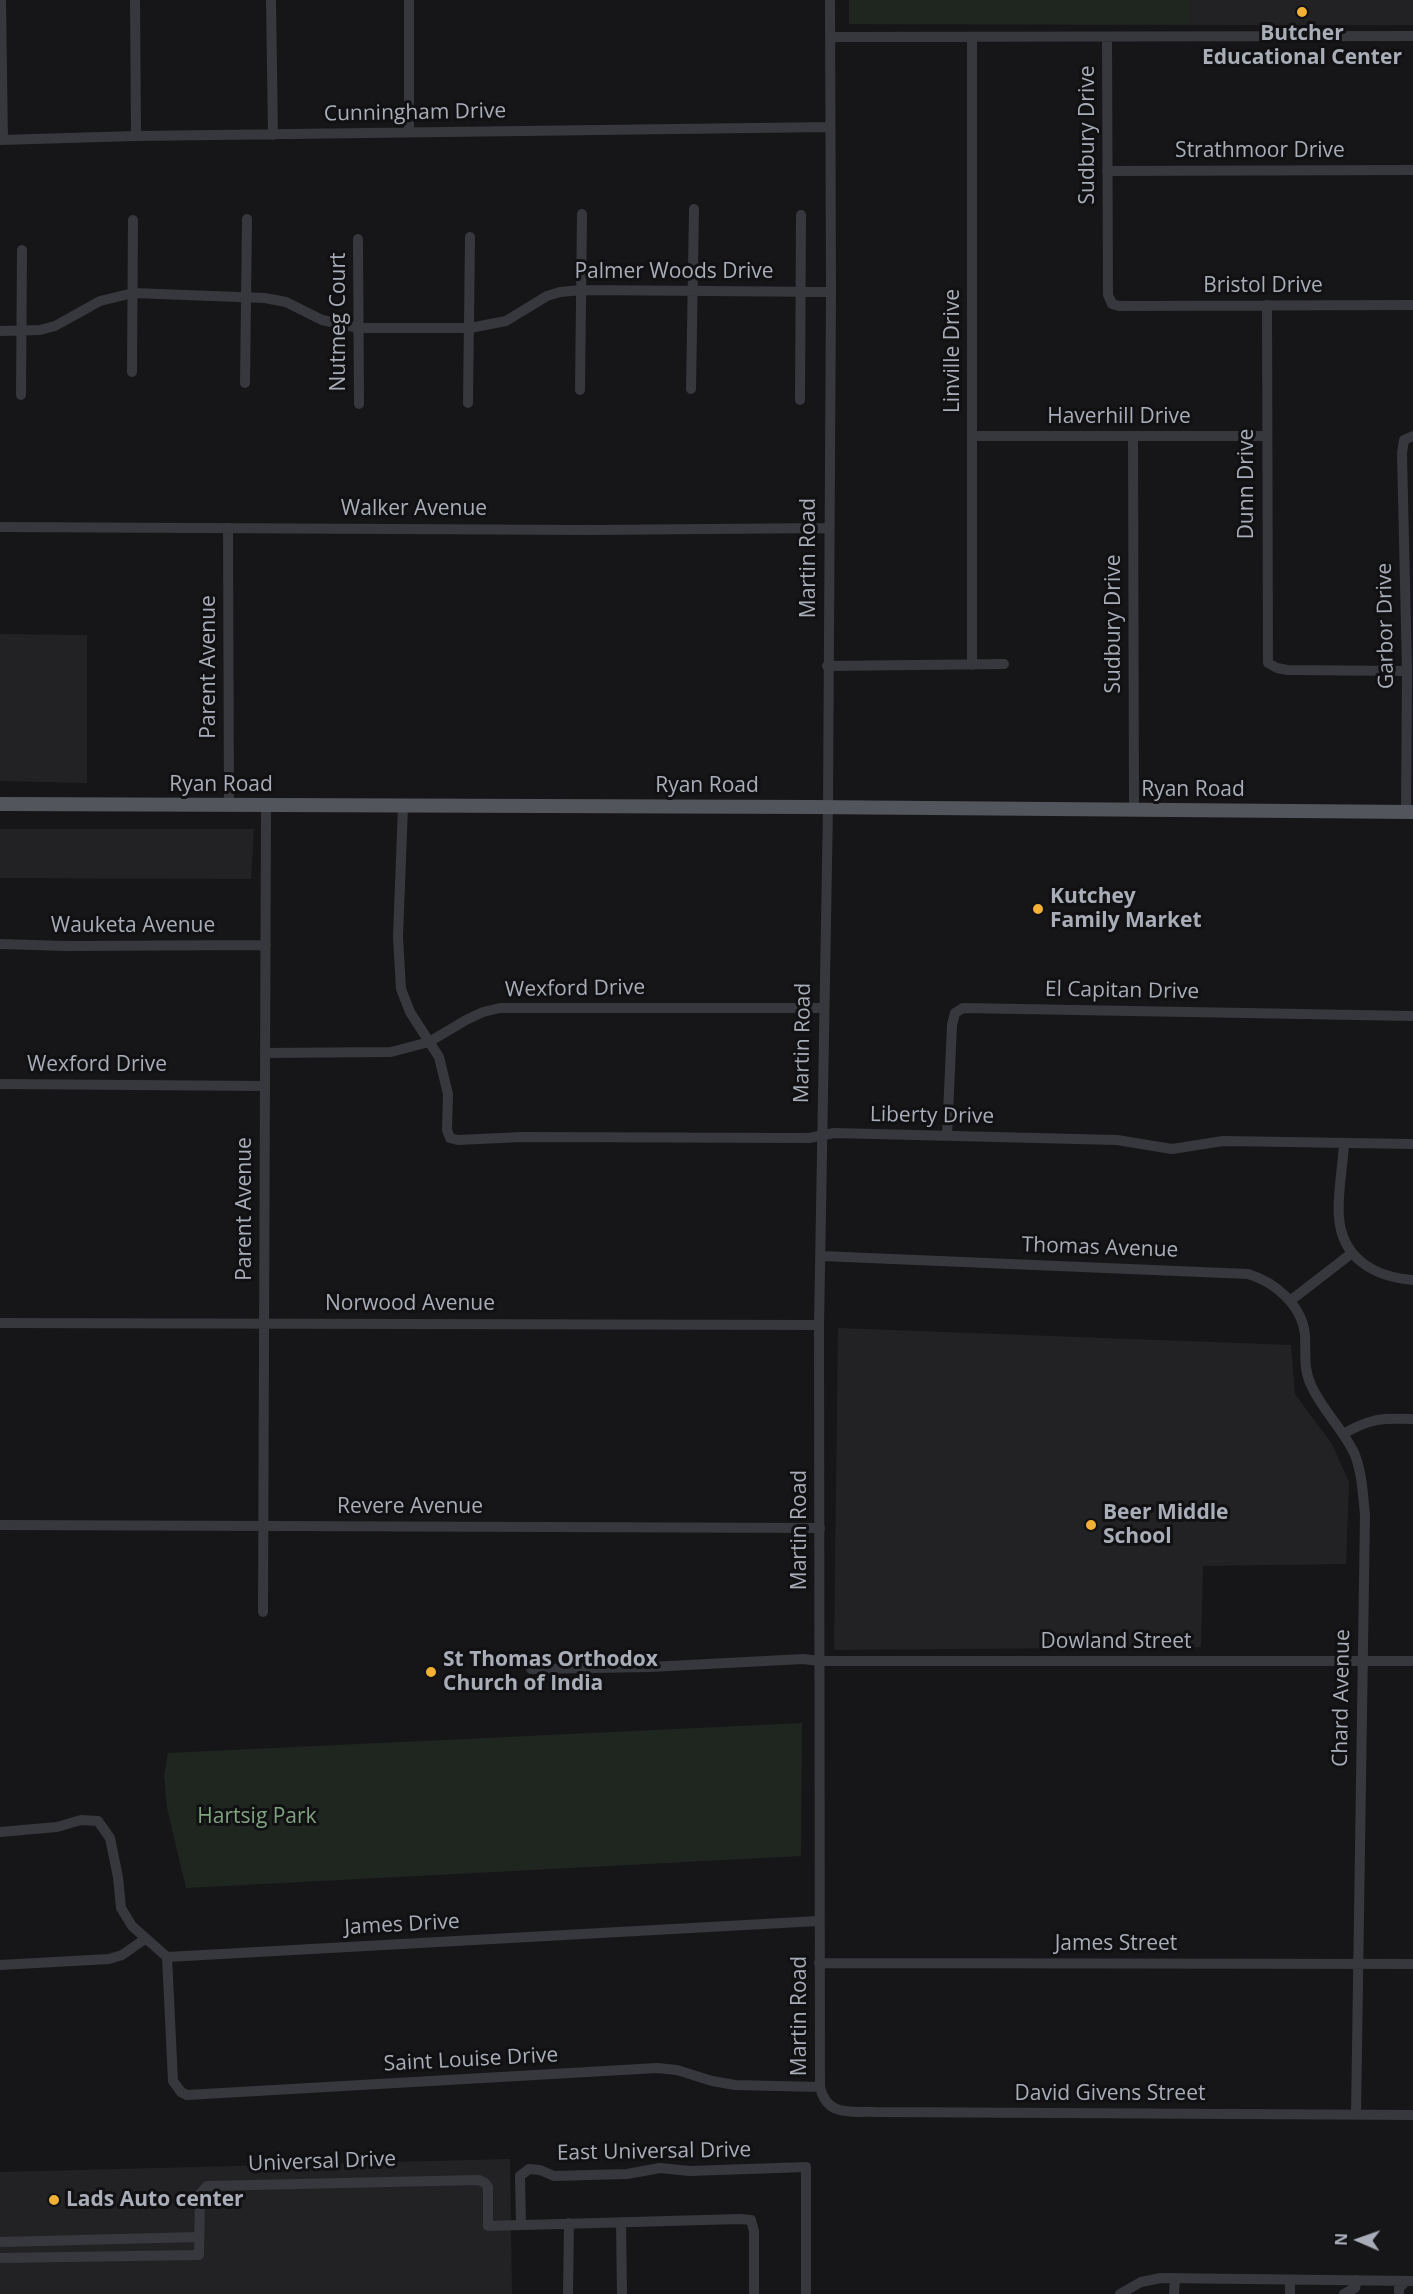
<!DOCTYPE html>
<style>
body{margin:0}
#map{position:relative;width:1413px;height:2294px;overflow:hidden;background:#161618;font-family:"Open Sans",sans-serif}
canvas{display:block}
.north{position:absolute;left:1329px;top:2210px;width:60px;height:60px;-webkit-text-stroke:4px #111113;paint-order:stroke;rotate:272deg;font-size:16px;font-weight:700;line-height:24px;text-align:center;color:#a8adb8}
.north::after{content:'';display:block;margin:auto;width:21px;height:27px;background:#a8adb8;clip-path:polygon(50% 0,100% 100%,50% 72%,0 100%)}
</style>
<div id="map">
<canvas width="1413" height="2294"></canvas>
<div class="north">N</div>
</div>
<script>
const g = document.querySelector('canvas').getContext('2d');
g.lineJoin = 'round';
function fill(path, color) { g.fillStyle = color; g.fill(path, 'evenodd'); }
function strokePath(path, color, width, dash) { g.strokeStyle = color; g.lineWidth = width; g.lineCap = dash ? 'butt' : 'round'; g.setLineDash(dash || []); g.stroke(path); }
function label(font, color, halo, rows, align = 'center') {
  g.font = font + ' "Open Sans",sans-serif'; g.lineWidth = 6; g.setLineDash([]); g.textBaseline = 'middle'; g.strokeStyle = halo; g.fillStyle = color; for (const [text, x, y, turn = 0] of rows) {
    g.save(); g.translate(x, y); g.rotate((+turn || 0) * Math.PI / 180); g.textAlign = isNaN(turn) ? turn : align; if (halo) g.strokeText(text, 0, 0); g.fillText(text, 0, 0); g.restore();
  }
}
const built = new Path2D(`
 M 1191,0 L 1413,0 L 1413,25 L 1190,25 Z
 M 0,634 L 87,635 L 87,783 L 0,781 Z
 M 0,829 L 254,829 L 251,879 L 0,878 Z
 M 838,1328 L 1291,1345 L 1295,1394 L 1332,1444 L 1349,1482 L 1346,1564 L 1203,1566 L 1201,1647 L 834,1650 Z
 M 510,2159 L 512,2294 L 0,2294 L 0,2172 Z`);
const green = new Path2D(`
 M 849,0 L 1191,0 L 1190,25 L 849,24 Z
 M 802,1723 L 801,1856 L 186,1888 L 167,1808 L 164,1776 L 168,1753 Z`);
const minor = new Path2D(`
 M 1,0 L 3,140
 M 135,0 L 136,136
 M 271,0 L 273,135
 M 409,0 L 409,132
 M 830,0 L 831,292 L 828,807 L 819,1325 L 820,2087 C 827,2117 850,2111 875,2112 L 1413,2115
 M 830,37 L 1413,36
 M 972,37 L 972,665
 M 1107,37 L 1108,295 L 1112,304 L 1119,306 L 1413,305
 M 0,140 L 136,136 L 830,127
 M 1107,171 L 1413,170
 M 358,239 L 359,404
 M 1267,305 L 1268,663 L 1277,668 L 1287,670 L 1407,671
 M 0,331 L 40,330 L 55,326 L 100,301 L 133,293 L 265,298 L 286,302 L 322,320 L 359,328 L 470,328 L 506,321 L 547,296 L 560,292 L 582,290 L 831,292
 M 132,372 L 133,220
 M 245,383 L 247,219
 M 691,389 L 694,209
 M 580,390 L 582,214
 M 21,395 L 22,250
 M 800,400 L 801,215
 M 468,403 L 470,237
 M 972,436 L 1267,436
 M 1133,436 L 1134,811
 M 0,527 L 589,530 L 828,528
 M 228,528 L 229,806
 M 827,666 L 1004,664
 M 403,806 L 398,937 L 401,989 L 410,1012 L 439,1057 L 448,1094 L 447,1130 L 450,1138 L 458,1140 L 522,1137 L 809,1138 L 834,1133 L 1117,1140 L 1172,1149 L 1223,1141 L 1413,1144
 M 1406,812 L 1407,671 L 1402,453 L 1404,440 L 1413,436
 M 0,944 L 66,946 L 266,945
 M 265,1053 L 391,1052 L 429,1042 L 466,1020 L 483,1012 L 500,1008 L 823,1008
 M 0,1084 L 265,1086
 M 947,1136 L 952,1025 L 955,1013 L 963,1008 L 1413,1016
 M 1344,1143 C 1343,1167 1337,1193 1339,1217 C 1342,1259 1375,1277 1413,1280
 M 821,1256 L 1248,1274 C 1275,1282 1302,1305 1305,1335 C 1306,1352 1303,1368 1311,1385 C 1322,1410 1344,1430 1355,1455 C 1362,1473 1363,1495 1365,1515 L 1356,2114
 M 1290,1301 L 1352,1253
 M 0,1323 L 819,1325
 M 1343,1434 C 1371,1418 1381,1418 1413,1419
 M 0,1525 L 820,1528
 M 263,1612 L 266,806
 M 531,1669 L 650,1667 L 803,1659 L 820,1661 L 1413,1661
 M 0,1832 L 57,1827 L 81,1820 L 98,1821 L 110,1838 L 118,1877 L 121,1908 L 132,1926 L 167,1957 L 818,1921
 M 167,1957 L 173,2081 L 181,2092 L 187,2095 L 657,2068 L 677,2070 L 712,2081 L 735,2085 L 820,2087
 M 819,1963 L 1413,1964
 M 0,1965 L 109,1959 L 122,1955 L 145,1939
 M 621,2222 L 622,2294
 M 521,2225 L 520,2176 L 529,2169 L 540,2170 L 554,2176 L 627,2174 L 660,2168 L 690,2171 L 806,2167 L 806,2294
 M 0,2242 L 199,2237
 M 0,2258 L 199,2255 L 200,2194 L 207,2186 L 479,2180 L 485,2183 L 488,2187 L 488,2226 L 740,2219 L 751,2220 L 754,2231 L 754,2294
 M 568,2294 L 569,2223
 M 1120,2294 L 1141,2282 L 1161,2278 L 1413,2281
 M 1174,2294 L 1175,2278
 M 1290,2294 L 1290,2280
 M 1344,2294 L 1355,2288 L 1357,2280
 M 1399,2294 L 1399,2288 L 1406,2281`);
const major = new Path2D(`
 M 0,804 L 811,807 L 1413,812`);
const markers = [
 [1302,12,6,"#f2b134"],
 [1038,909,6,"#f2b134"],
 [1091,1525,6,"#f2b134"],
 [431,1672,6,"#f2b134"],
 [54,2200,6,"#f2b134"]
];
const poiNames = [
 ["Butcher",1302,34,"center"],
 ["Educational Center",1302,58,"center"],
 ["Kutchey",1050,897],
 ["Family Market",1050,921],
 ["Beer Middle",1103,1513],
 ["School",1103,1537],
 ["St Thomas Orthodox",443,1660],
 ["Church of India",443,1684],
 ["Lads Auto center",66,2200]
];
const streetNames = [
 ["Cunningham Drive",415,113,-1],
 ["Sudbury Drive",1088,135,-90],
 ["Strathmoor Drive",1260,151],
 ["Palmer Woods Drive",674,272],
 ["Bristol Drive",1263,286],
 ["Nutmeg Court",339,322,-90],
 ["Linville Drive",953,351,-90],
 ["Haverhill Drive",1119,417],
 ["Dunn Drive",1247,484,-90],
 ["Walker Avenue",414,509],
 ["Martin Road",809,558,-90],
 ["Sudbury Drive",1114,624,-90],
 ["Garbor Drive",1386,626,-91],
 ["Parent Avenue",209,667,-90],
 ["Ryan Road",221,785],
 ["Ryan Road",707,786],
 ["Ryan Road",1193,790],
 ["Wauketa Avenue",133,926],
 ["Wexford Drive",575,989,-1],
 ["El Capitan Drive",1122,991,1],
 ["Martin Road",803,1043,-89],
 ["Wexford Drive",97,1065],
 ["Liberty Drive",932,1116,1],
 ["Parent Avenue",245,1209,-90],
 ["Thomas Avenue",1100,1248,2],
 ["Norwood Avenue",410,1304],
 ["Revere Avenue",410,1507],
 ["Martin Road",800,1530,-90],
 ["Dowland Street",1116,1642],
 ["Chard Avenue",1342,1698,-89],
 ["James Drive",402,1925,-3],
 ["James Street",1116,1944],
 ["Martin Road",800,2016,-90],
 ["Saint Louise Drive",471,2060,-3],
 ["David Givens Street",1110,2094],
 ["East Universal Drive",654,2152,-1],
 ["Universal Drive",322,2162,-2]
];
const parkNames = [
 ["Hartsig Park",257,1817]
];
fill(built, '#222225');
fill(green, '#1e261f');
strokePath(minor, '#37383d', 10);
strokePath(major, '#53555c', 14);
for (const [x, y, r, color] of markers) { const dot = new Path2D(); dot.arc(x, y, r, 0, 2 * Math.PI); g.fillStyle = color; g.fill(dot); strokePath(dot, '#111113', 2); }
label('bold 21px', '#a8adb8', '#111113', poiNames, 'left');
label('21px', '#a8adb8', '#111113', streetNames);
label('21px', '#7fa381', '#111113', parkNames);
</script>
